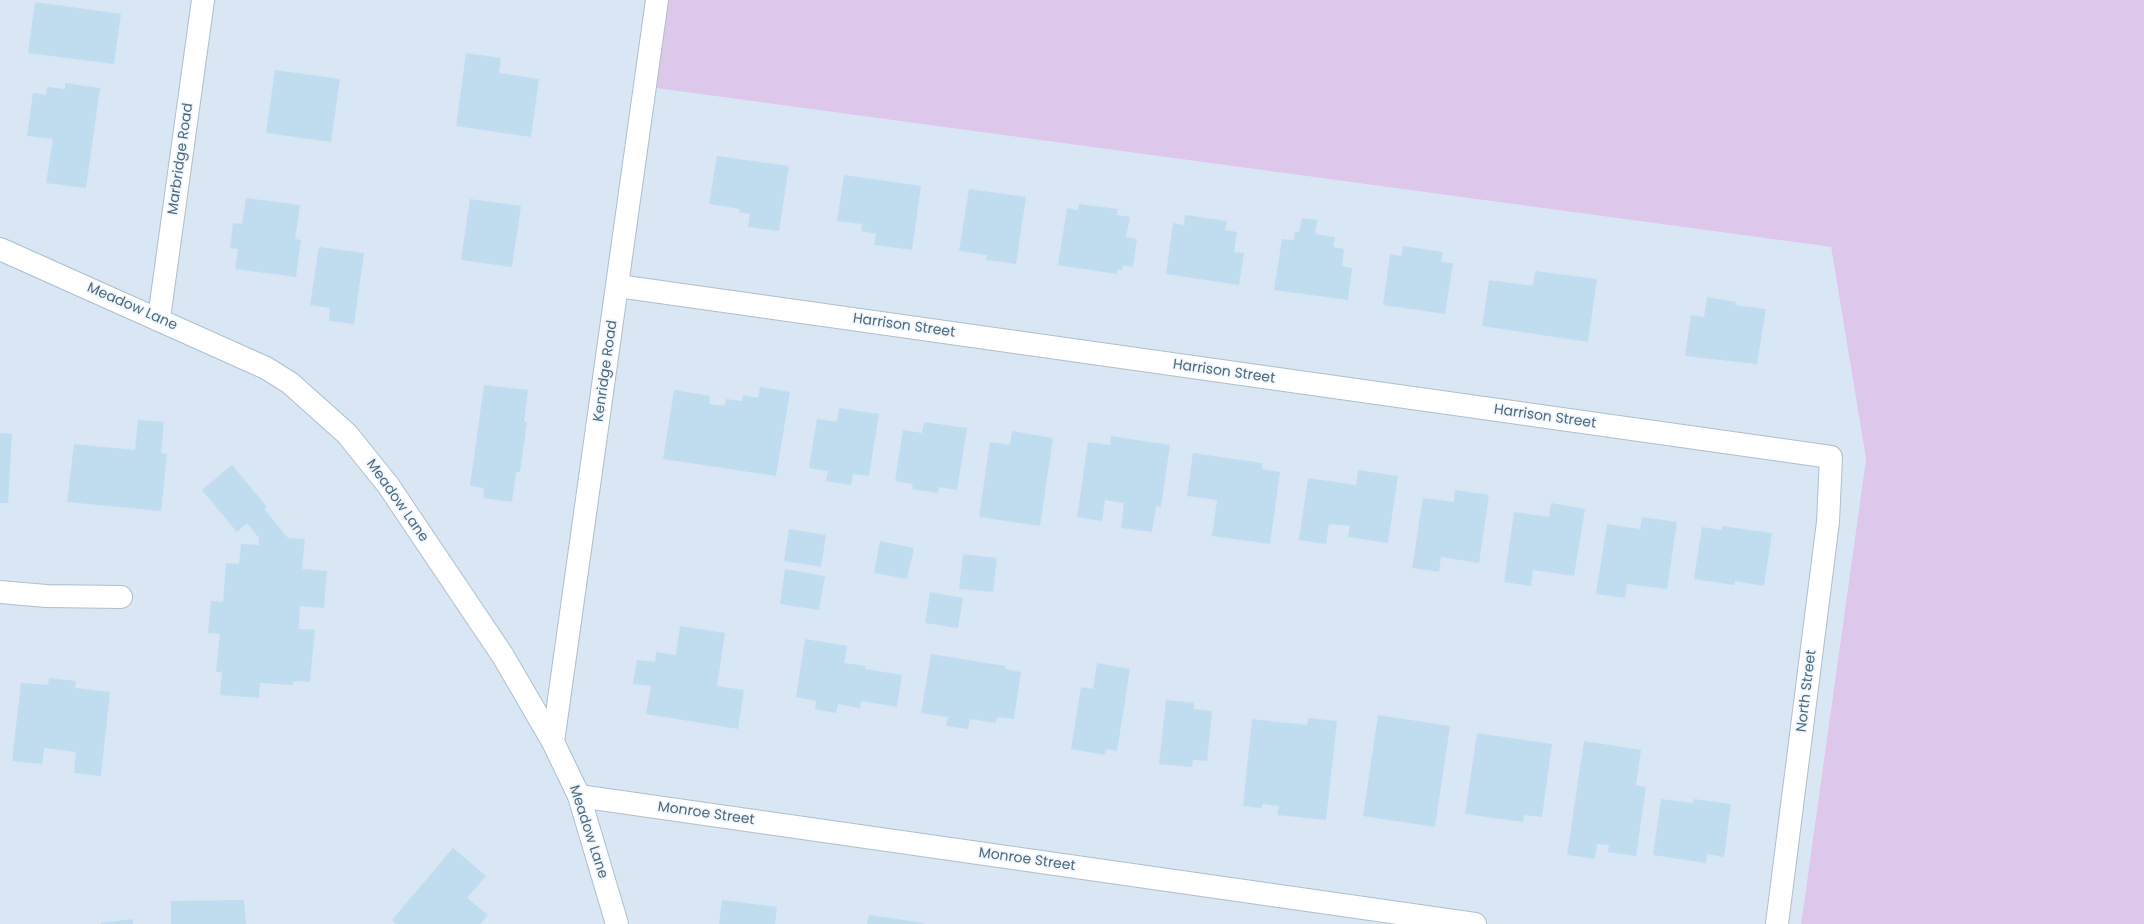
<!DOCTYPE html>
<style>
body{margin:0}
canvas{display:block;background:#eaf2fd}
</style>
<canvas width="2144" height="924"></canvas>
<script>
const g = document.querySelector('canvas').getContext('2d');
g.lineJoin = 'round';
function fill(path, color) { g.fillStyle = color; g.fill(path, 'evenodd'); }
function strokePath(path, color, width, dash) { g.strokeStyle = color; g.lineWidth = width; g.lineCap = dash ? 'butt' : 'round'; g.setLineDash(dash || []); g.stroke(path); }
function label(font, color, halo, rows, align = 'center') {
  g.font = font + ' Poppins,sans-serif'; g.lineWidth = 3.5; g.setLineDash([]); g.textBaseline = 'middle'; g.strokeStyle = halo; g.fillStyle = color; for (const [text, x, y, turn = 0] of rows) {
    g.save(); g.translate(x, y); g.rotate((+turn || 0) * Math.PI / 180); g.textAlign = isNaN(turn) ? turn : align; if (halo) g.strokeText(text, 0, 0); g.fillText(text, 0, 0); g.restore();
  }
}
const residential = new Path2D(`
 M 0,0 L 660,0 L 648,87 L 1831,247 L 1866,459 L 1801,924 L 0,924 Z`);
const green = new Path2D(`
 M 660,0 L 2144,0 L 2144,924 L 1801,924 L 1866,459 L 1831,247 L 648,87 Z`);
const building = new Path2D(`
 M 35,2 L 121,14 L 114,64 L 28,53 Z
 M 466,53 L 501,58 L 499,73 L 539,79 L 531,137 L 456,126 Z
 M 275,70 L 340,79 L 331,142 L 266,133 Z
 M 65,83 L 100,88 L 86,188 L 46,183 L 53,139 L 27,136 L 33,93 L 46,95 L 47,87 L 65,89 Z
 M 717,156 L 789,166 L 779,231 L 748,227 L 750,214 L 739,212 L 740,209 L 709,204 Z
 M 844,175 L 921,186 L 912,250 L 874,245 L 876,234 L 861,231 L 862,224 L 837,221 Z
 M 969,189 L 1026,197 L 1016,264 L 986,260 L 987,255 L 959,251 Z
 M 246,198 L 300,205 L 295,239 L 301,240 L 296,277 L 235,269 L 238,249 L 230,248 L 233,223 L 242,224 Z
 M 470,199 L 521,206 L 512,267 L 461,260 Z
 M 1079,204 L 1118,209 L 1117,215 L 1130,217 L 1126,237 L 1137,239 L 1133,267 L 1123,265 L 1122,270 L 1117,270 L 1117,274 L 1058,265 L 1067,208 L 1078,210 Z
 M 1185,215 L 1227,221 L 1225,230 L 1237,232 L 1234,252 L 1244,253 L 1239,285 L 1166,274 L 1173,223 L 1184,225 Z
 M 1302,218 L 1317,220 L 1315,234 L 1335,237 L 1333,247 L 1344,249 L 1342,266 L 1352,268 L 1348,300 L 1274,290 L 1282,239 L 1294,240 L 1295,231 L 1299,232 Z
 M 1403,246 L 1443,252 L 1441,262 L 1453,263 L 1445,314 L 1383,305 L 1390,254 L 1401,256 Z
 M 319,247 L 364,253 L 354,324 L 329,321 L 330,308 L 310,305 Z
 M 1535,271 L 1597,279 L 1588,342 L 1482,326 L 1489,280 L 1533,286 Z
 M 1707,297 L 1736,302 L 1735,305 L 1766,309 L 1757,364 L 1685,356 L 1691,315 L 1704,317 Z
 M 484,385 L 528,390 L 524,422 L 527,422 L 520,472 L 516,472 L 512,502 L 483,498 L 484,488 L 470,486 Z
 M 760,387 L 790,392 L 776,476 L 663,459 L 674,390 L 710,396 L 709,404 L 725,406 L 726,399 L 742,401 L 743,395 L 758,398 Z
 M 839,408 L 879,414 L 869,476 L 853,474 L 851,485 L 826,481 L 828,471 L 809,468 L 817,419 L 837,422 Z
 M 138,420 L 164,422 L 161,453 L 167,454 L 161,511 L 67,502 L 74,444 L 135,450 Z
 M 924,422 L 967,428 L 957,490 L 939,487 L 938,493 L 912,489 L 913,484 L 895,481 L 903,430 L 922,433 Z
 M 1012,431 L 1053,438 L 1040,526 L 979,517 L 990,442 L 1010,445 Z
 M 0,433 L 12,434 L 8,503 L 0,503 Z
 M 1111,436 L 1170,445 L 1161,507 L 1156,506 L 1152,532 L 1121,528 L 1124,503 L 1105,500 L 1102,521 L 1077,517 L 1088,442 L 1110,445 Z
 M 1193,453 L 1262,463 L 1262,469 L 1280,472 L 1270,544 L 1212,536 L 1217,500 L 1187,496 Z
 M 232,465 L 267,507 L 264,509 L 288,538 L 305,539 L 302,569 L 327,571 L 324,608 L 300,606 L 299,629 L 315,630 L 310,682 L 293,681 L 293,685 L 260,683 L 259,698 L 220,695 L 222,672 L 216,672 L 220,634 L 208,633 L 211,601 L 223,602 L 226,563 L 239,564 L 241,544 L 259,545 L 259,538 L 247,523 L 237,532 L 202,490 Z
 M 1358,470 L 1398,476 L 1388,543 L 1348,537 L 1350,526 L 1329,524 L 1326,544 L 1299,540 L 1308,478 L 1356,485 Z
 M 1455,490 L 1489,495 L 1479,563 L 1441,557 L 1439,572 L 1412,568 L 1423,498 L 1454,502 Z
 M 1551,503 L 1585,509 L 1574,576 L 1533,570 L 1531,586 L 1504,582 L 1514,512 L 1549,517 Z
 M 1642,517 L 1677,522 L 1667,589 L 1627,584 L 1625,598 L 1596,594 L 1607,524 L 1640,529 Z
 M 1722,526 L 1772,533 L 1764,586 L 1735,581 L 1734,585 L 1694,579 L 1702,527 L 1722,530 Z
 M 789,529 L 826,535 L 821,567 L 784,561 Z
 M 880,541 L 914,548 L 907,579 L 874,573 Z
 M 963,554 L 997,558 L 993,592 L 959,589 Z
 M 785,569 L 825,576 L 819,610 L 780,604 Z
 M 930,592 L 963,598 L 958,628 L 925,623 Z
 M 680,626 L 725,633 L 717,686 L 744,690 L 738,729 L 646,714 L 651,686 L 633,684 L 637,660 L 655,662 L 656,652 L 676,655 Z
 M 805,639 L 847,646 L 844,663 L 866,666 L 865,669 L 902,675 L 897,707 L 861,701 L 860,708 L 838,704 L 836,713 L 815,709 L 816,701 L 796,697 Z
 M 931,654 L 1005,666 L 1005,669 L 1021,672 L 1014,719 L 997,717 L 996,723 L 970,719 L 968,729 L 946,726 L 948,717 L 921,713 Z
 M 1097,663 L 1130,669 L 1117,751 L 1106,749 L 1105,755 L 1071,749 L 1081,687 L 1093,689 Z
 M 49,678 L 76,681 L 75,688 L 110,692 L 101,776 L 74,773 L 76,752 L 44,748 L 42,764 L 12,761 L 21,683 L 48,685 Z
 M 1166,700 L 1194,703 L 1194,709 L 1212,711 L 1207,761 L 1193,760 L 1192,767 L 1159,764 Z
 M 1378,715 L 1450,726 L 1435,827 L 1363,816 Z
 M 1308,718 L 1337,721 L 1326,820 L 1277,815 L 1279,806 L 1262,804 L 1262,808 L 1243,806 L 1252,719 L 1307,725 Z
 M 1477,733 L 1552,744 L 1542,817 L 1524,815 L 1523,822 L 1465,814 Z
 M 1584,741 L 1641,750 L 1636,785 L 1646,787 L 1636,856 L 1608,852 L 1609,845 L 1597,844 L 1595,859 L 1567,855 Z
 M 1661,799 L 1693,803 L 1694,799 L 1731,804 L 1724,857 L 1707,854 L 1706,863 L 1653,855 Z
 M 453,848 L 486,876 L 467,898 L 488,915 L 480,924 L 396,924 L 392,920 Z
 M 244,900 L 246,924 L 171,924 L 171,901 Z
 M 722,900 L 777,907 L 775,924 L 719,924 Z
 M 869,915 L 924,923 L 924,924 L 867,924 Z
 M 133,919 L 133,924 L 101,924 L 101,923 Z`);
const minor = new Path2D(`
 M 618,286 L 1831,457 L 1828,522 L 1777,924
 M 159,318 L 203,0
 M 0,592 L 46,596 L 121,597
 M 553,742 L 657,0
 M 579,796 L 1475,924`);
const secondary = new Path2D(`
 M 0,249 L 266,368 L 290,383 L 347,434 L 388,485 L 503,656 L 553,742 L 579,796 L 617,924`);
const streetNames = [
 ["Marbridge Road",181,159,-82],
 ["Meadow Lane",132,307,24],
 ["Harrison Street",904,326,8],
 ["Kenridge Road",606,371,-82],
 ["Harrison Street",1224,372,8],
 ["Harrison Street",1545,417,8],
 ["Meadow Lane",397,501,55],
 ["North Street",1807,691,-83],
 ["Monroe Street",706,814,8],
 ["Meadow Lane",588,832,72],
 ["Monroe Street",1027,860,8]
];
fill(residential, '#d9e6f4');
fill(green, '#ddc8eb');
fill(building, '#c0ddf0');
strokePath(minor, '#adbfcd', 24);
strokePath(secondary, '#abc0d0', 24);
strokePath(minor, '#fff', 22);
strokePath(secondary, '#fff', 22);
label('14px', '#4d6978', '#f1f7ff', streetNames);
</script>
